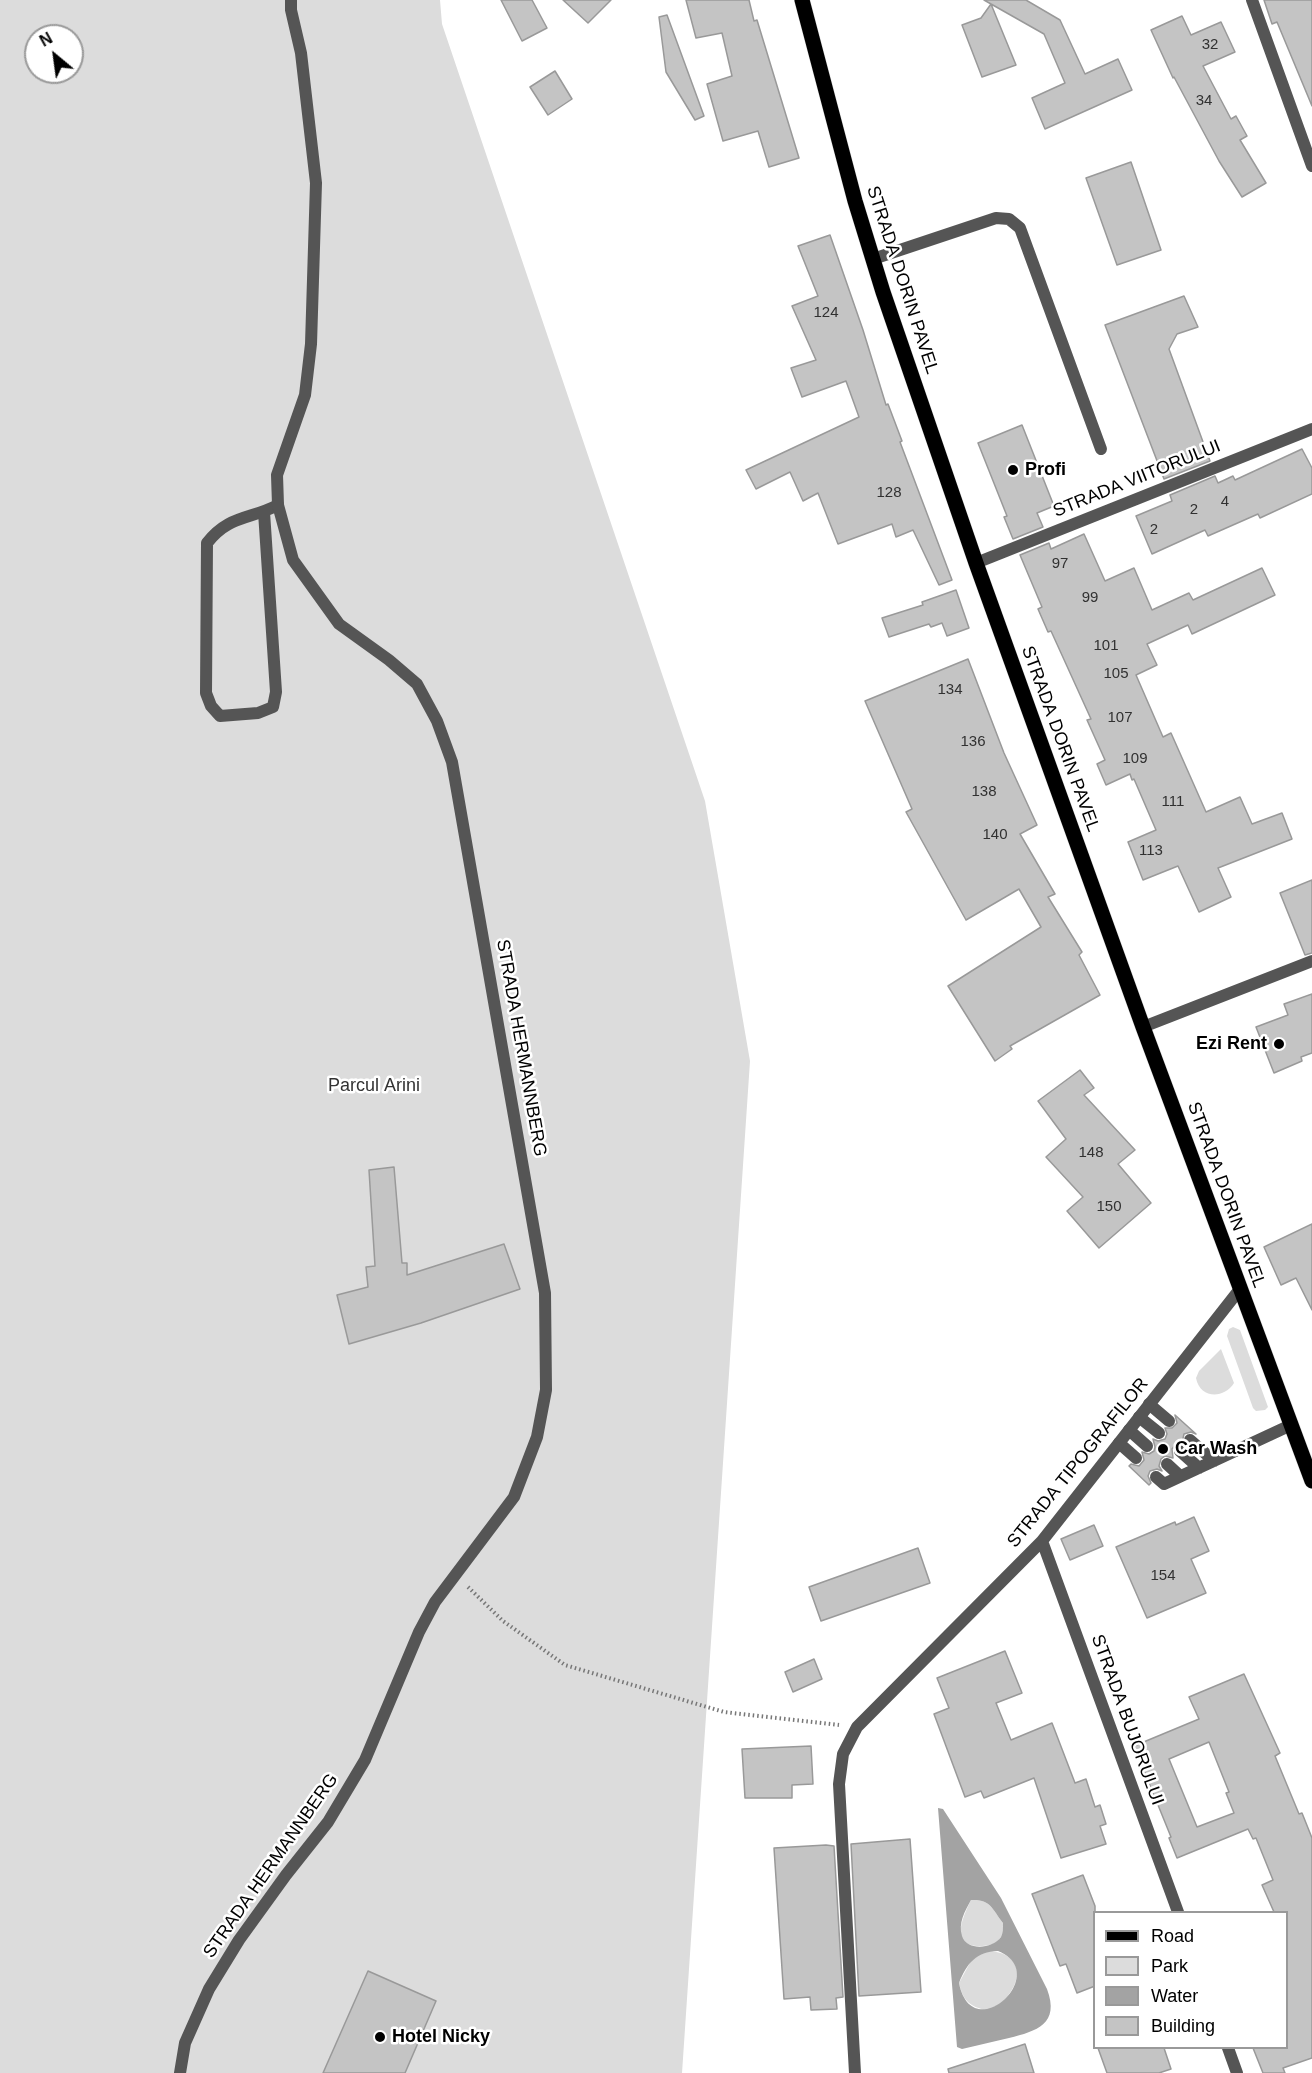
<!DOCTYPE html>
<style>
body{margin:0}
#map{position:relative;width:1312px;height:2073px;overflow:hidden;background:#fff;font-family:Helvetica,sans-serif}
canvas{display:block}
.legend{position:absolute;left:1093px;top:1911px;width:195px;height:138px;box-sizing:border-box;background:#fff;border:2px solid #999;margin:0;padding:8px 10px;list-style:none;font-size:18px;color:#000}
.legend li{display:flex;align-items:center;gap:12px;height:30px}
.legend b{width:30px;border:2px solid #999}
.north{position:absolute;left:24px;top:24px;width:60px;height:60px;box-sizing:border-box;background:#fff;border:2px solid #999;border-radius:50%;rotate:331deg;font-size:16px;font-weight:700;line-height:24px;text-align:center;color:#000}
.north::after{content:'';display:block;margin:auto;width:21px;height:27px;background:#000;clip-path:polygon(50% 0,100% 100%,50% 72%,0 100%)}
</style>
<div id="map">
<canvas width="1312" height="2073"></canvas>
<ul class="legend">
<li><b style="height:8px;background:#000"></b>Road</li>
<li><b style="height:16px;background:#dcdcdc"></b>Park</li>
<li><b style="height:16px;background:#a3a3a3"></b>Water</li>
<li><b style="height:16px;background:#c4c4c4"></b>Building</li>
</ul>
<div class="north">N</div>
</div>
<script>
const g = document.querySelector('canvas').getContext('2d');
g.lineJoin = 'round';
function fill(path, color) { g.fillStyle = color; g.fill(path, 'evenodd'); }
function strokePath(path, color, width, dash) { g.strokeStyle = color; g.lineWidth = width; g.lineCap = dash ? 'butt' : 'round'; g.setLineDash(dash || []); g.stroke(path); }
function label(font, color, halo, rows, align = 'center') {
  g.font = font + ' Helvetica,sans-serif'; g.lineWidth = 5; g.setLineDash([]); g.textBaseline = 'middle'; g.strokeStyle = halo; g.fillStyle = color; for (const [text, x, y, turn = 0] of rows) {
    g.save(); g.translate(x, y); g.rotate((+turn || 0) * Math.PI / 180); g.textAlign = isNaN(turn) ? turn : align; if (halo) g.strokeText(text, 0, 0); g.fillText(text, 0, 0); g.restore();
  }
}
const green = new Path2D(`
 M 0,0 L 440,0 L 442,24 L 705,801 L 750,1061 L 682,2073 L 0,2073 ZM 36,36 L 72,36 L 72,72 L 36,72 Z
 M 1233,1327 L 1240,1330 L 1268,1407 L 1265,1410 L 1256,1411 L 1253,1408 L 1227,1336 L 1229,1329 Z
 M 1221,1349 L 1234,1383 C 1224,1399 1200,1399 1196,1378 L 1199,1371 Z
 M 971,1900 C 991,1899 992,1909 1003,1923 C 1003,1930 1003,1936 998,1941 C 993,1945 986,1946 980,1946 C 949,1946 963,1917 971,1900 Z
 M 986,1951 C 1020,1951 1026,1977 1004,2000 C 1000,2005 993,2007 987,2010 C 969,2007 963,2000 959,1983 L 972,1959 Z`);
const water = new Path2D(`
 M 938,1808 L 943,1809 L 1001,1898 L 1047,1989 C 1060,2024 1037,2031 1009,2038 C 993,2042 978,2045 962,2049 L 957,2047 ZM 971,1900 C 991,1899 992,1909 1003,1923 C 1003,1928 1003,1933 1001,1937 C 993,1949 966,1951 962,1936 C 958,1923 965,1911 971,1900 ZM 998,1951 C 1053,1973 972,2049 959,1983 C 967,1963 976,1952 998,1951 Z`);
const building = new Path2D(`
 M 501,0 L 532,0 L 547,28 L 522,41 Z
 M 563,0 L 611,0 L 588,23 Z
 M 686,0 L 749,0 L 754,21 L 757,20 L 799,158 L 769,167 L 758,131 L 723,141 L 707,84 L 732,76 L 722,33 L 696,38 Z
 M 984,0 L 1026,0 L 1060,20 L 1085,74 L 1118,59 L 1132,90 L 1045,129 L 1032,98 L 1065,83 L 1044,34 L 991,4 L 1016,65 L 982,77 L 962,25 L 981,18 L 991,4 Z
 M 1264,0 L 1312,0 L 1312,106 L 1277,22 L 1272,24 Z
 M 667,15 L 704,116 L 695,120 L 666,72 L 659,17 Z
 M 1182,16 L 1191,35 L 1221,22 L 1235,52 L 1203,66 L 1231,119 L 1236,116 L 1247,136 L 1240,140 L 1266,183 L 1242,197 L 1219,161 L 1174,77 L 1173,78 L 1151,30 Z
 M 555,71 L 572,99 L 548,115 L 530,87 Z
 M 1131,162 L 1161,250 L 1117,265 L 1086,178 Z
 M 830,235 L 863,330 L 886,405 L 888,404 L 902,441 L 900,442 L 952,580 L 939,585 L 913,530 L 896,537 L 892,524 L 838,544 L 818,493 L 803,501 L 790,472 L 756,489 L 746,470 L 859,417 L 846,381 L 802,397 L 791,368 L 816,360 L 792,306 L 818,296 L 798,246 Z
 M 1184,296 L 1198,327 L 1177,334 L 1169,349 L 1210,461 L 1164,479 L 1105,325 Z
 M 1022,425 L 1054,506 L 1037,513 L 1043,527 L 1013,539 L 1004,517 L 1007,516 L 978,443 Z
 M 1302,449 L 1312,468 L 1312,494 L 1260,518 L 1258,514 L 1208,536 L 1205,530 L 1152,554 L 1136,516 L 1172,501 L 1170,495 L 1215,476 L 1218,483 L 1233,476 L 1235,480 Z
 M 1084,534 L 1105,581 L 1134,568 L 1152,610 L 1189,593 L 1193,600 L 1262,568 L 1275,595 L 1192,634 L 1188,625 L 1147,644 L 1157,665 L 1136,675 L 1163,737 L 1171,733 L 1206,812 L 1240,797 L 1252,824 L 1282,813 L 1292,839 L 1218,868 L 1231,897 L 1199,912 L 1178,866 L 1143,880 L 1128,842 L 1156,830 L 1134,779 L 1132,780 L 1130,774 L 1106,785 L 1097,764 L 1105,760 L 1087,720 L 1091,719 L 1051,631 L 1048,632 L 1038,609 L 1042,607 L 1020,555 L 1049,543 L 1051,549 Z
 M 956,590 L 969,628 L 947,636 L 942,623 L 931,627 L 929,624 L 889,637 L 882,618 L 923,605 L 922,602 Z
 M 968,659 L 1004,753 L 1037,825 L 1020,834 L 1055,894 L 1048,897 L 1082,952 L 1079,955 L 1100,995 L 1010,1046 L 1012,1049 L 995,1061 L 948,986 L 1041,927 L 1019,889 L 966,920 L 906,812 L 912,809 L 865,701 Z
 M 1312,880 L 1312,953 L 1305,955 L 1280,893 Z
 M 1312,994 L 1312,1053 L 1301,1057 L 1302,1061 L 1274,1073 L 1256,1027 L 1288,1015 L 1284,1004 Z
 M 1080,1070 L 1094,1088 L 1084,1095 L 1135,1150 L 1118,1164 L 1151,1203 L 1099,1248 L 1067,1211 L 1083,1197 L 1046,1157 L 1066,1139 L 1038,1101 Z
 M 394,1167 L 402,1263 L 407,1263 L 407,1275 L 504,1244 L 520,1289 L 421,1323 L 349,1344 L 337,1295 L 368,1287 L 366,1267 L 375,1266 L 369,1170 Z
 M 1312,1224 L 1312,1310 L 1296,1278 L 1281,1285 L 1264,1247 Z
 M 1175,1415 L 1196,1434 L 1191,1432 L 1184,1434 L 1182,1443 L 1177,1443 L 1172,1449 L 1173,1458 L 1165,1456 L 1161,1459 L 1159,1466 L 1162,1471 L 1157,1469 L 1150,1471 L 1148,1476 L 1151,1483 L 1149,1485 L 1129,1466 L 1131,1464 L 1139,1466 L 1144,1460 L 1142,1452 L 1149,1454 L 1154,1451 L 1155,1447 L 1153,1439 L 1158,1441 L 1165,1439 L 1167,1434 L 1165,1428 L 1172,1428 L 1177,1423 Z
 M 1194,1517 L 1209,1551 L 1191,1559 L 1206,1593 L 1147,1618 L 1116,1547 L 1175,1522 L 1176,1525 Z
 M 1094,1525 L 1103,1546 L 1070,1560 L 1061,1539 Z
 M 918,1548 L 930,1583 L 821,1621 L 809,1587 Z
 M 1005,1651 L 1022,1693 L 996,1703 L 1011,1740 L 1052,1723 L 1075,1783 L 1086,1779 L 1095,1807 L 1100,1805 L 1106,1824 L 1100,1826 L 1106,1844 L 1061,1858 L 1034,1778 L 984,1798 L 981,1791 L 965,1797 L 934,1714 L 949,1708 L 937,1678 Z
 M 814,1659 L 822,1679 L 793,1692 L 785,1672 Z
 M 1244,1674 L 1280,1753 L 1275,1756 L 1299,1814 L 1302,1813 L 1312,1838 L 1312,2058 L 1283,2068 L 1285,2073 L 1263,2073 L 1253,2048 L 1287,2048 L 1287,1912 L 1274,1912 L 1262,1885 L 1273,1880 L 1256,1838 L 1253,1839 L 1248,1829 L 1177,1858 L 1169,1838 L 1171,1837 L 1134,1746 L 1199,1719 L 1189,1697 ZM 1209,1742 L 1229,1792 L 1226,1793 L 1234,1813 L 1197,1827 L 1169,1759 Z
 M 811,1746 L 813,1784 L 792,1785 L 792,1798 L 745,1798 L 742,1749 Z
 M 910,1839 L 921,1992 L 859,1996 L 851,1844 Z
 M 826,1845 L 834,1846 L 843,1997 L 836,1998 L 837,2009 L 811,2010 L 810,1997 L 784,1999 L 774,1848 Z
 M 1083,1875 L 1095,1906 L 1095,1986 L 1077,1993 L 1066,1964 L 1060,1966 L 1032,1894 Z
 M 368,1971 L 436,2001 L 405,2073 L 323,2073 Z
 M 1025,2044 L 1034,2073 L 949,2073 L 948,2069 Z
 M 1098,2048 L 1164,2048 L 1171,2069 L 1159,2073 L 1107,2073 Z`);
const path = new Path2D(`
 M 468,1587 L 503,1621 L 565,1665 L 724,1712 L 839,1725`);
const lane = new Path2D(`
 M 873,259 L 996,218 L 1009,219 L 1020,228 L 1101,449
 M 264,512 L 276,692 L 273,707 L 258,713 L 220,716 L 211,706 L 206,693 L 207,543 C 229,515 249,520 278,505
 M 1149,1404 L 1169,1421
 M 1139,1417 L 1159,1433
 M 1129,1430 L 1147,1446
 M 1190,1440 L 1214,1461
 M 1119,1443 L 1136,1458
 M 1180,1451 L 1199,1468
 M 1167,1464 L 1180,1476
 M 1156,1477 L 1164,1484 L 1291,1425`);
const street = new Path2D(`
 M 1252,0 L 1312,166
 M 976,563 L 1312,429
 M 1143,1027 L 1312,961
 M 1042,1541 L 1178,1912
 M 1228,2048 L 1237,2073
 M 180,2073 L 185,2043 L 209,1989 L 239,1940 L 286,1875 L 328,1822 L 365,1760 L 419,1632 L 435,1602 L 514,1497 L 537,1437 L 546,1390 L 545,1293 L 452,762 L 437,721 L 417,684 L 389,660 L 339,624 L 293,560 L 278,505 L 277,475 L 305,395 L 311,344 L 316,183 L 301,53 L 291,10 L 291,0
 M 855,2073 L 839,1784 L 843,1754 L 857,1727 L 1042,1541 L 1240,1289`);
const primary = new Path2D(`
 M 802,0 L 855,201 L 883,292 L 976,563 L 1143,1027 L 1312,1481`);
const markers = [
 [1013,470,6,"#000"],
 [1279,1044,6,"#000"],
 [1163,1449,6,"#000"],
 [380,2037,6,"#000"]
];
const numberNames = [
 ["32",1210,45],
 ["34",1204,101],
 ["124",826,313],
 ["128",889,493],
 ["4",1225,502],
 ["2",1194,510],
 ["2",1154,530],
 ["97",1060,564],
 ["99",1090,598],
 ["101",1106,646],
 ["105",1116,674],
 ["134",950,690],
 ["107",1120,718],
 ["136",973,742],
 ["109",1135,759],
 ["138",984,792],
 ["111",1173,802],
 ["140",995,835],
 ["113",1151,851],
 ["148",1091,1153],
 ["150",1109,1207],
 ["154",1163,1576]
];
const streetNames = [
 ["STRADA DORIN PAVEL",902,280,72],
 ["STRADA VIITORULUI",1137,479,-22],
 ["STRADA DORIN PAVEL",1060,739,70],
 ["STRADA HERMANNBERG",521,1048,80],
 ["STRADA DORIN PAVEL",1226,1195,70],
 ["STRADA TIPOGRAFILOR",1078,1463,-51],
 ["STRADA BUJORULUI",1127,1720,70],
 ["STRADA HERMANNBERG",271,1866,-55]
];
const poiNames = [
 ["Profi",1025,470],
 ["Ezi Rent",1267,1044,"right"],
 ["Car Wash",1175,1449],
 ["Hotel Nicky",392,2037]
];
const parkNames = [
 ["Parcul Arini",374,1086]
];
fill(green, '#dcdcdc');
fill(water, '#a3a3a3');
fill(building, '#c4c4c4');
strokePath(building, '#999', 1.5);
strokePath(primary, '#dbdbdb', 16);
strokePath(path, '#777', 4, [1.5, 3]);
strokePath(lane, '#555', 12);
strokePath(street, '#555', 12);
strokePath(primary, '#000', 15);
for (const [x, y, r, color] of markers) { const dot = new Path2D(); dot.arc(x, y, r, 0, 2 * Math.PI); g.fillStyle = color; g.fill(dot); strokePath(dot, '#fff', 2); }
label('15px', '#313131', null, numberNames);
label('18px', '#000', '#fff', streetNames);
label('bold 18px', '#000', '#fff', poiNames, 'left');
label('18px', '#333', '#fff', parkNames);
</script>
